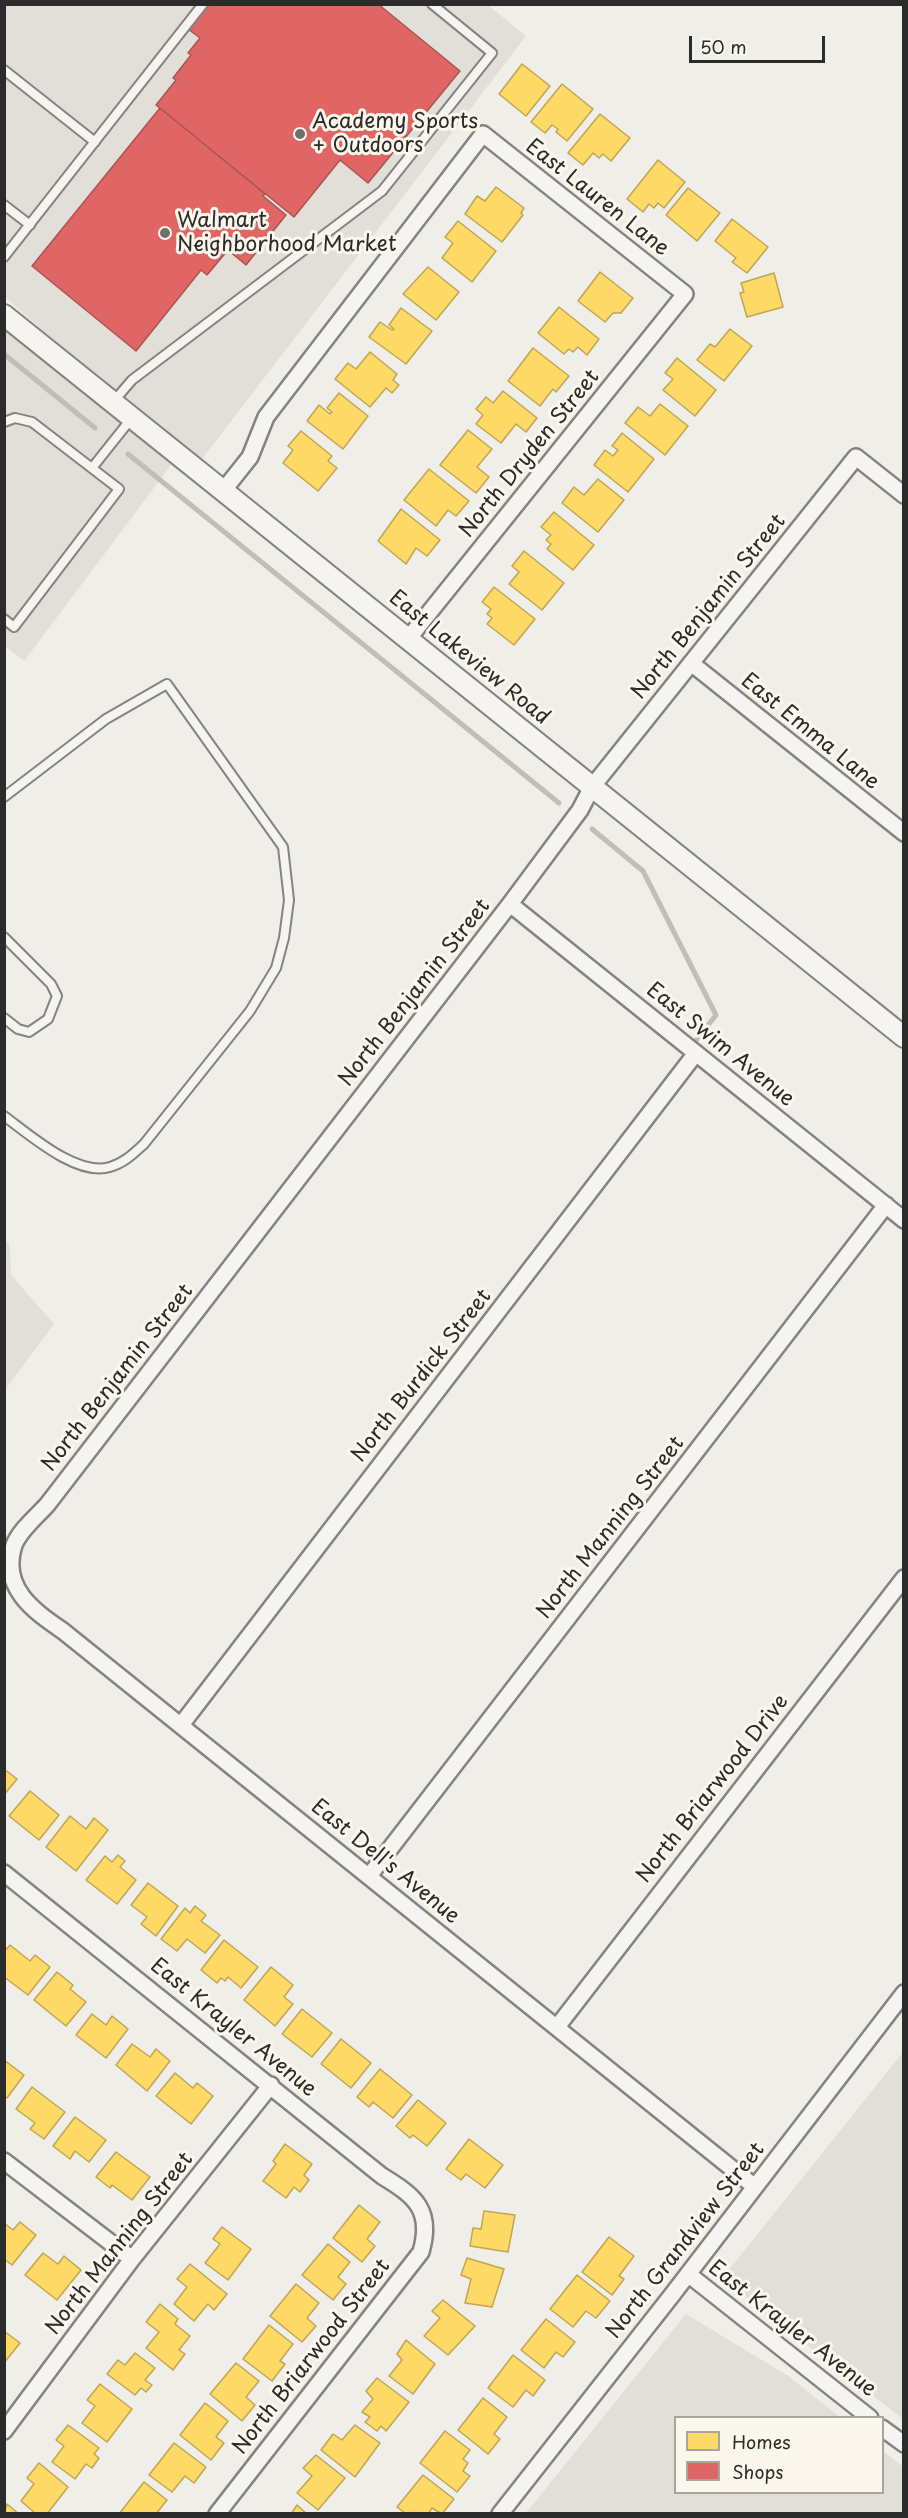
<!DOCTYPE html>
<style>
body{margin:0}
#map{position:relative;width:908px;height:2518px;overflow:hidden;background:#f0eee8;font-family:"Playpen Sans",sans-serif}
canvas{display:block}
.frame{position:absolute;inset:0;border:6px solid #2b2b2b;pointer-events:none}
.legend{position:absolute;left:674px;top:2416px;width:210px;height:78px;box-sizing:border-box;background:#fbf7ec;border:2px solid #a8a59f;margin:0;padding:8px 10px;list-style:none;font-size:18px;color:#2b2b2b}
.legend li{display:flex;align-items:center;gap:12px;height:30px}
.legend b{width:30px;border:2px solid #a8a59f}
.scale{position:absolute;left:689px;top:36px;width:136px;height:27px;box-sizing:border-box;border:3px solid #2b2b2b;border-top:0;padding-left:8px;font-size:18px;line-height:21px;white-space:nowrap;color:#2b2b2b;-webkit-text-stroke:4px #fbf7ec;paint-order:stroke}
</style>
<div id="map">
<canvas width="908" height="2518"></canvas>
<div class="frame"></div>
<ul class="legend">
<li><b style="height:16px;background:#ffd966"></b>Homes</li>
<li><b style="height:16px;background:#e06666"></b>Shops</li>
</ul>
<div class="scale">50 m</div>
</div>
<script>
const g = document.querySelector('canvas').getContext('2d');
g.lineJoin = 'round';
function fill(path, color) { g.fillStyle = color; g.fill(path, 'evenodd'); }
function strokePath(path, color, width, dash) { g.strokeStyle = color; g.lineWidth = width; g.lineCap = dash ? 'butt' : 'round'; g.setLineDash(dash || []); g.stroke(path); }
function label(font, color, halo, rows, align = 'center') {
  g.font = font + ' "Playpen Sans",sans-serif'; g.lineWidth = 6; g.setLineDash([]); g.textBaseline = 'middle'; g.strokeStyle = halo; g.fillStyle = color; for (const [text, x, y, turn = 0] of rows) {
    g.save(); g.translate(x, y); g.rotate((+turn || 0) * Math.PI / 180); g.textAlign = isNaN(turn) ? turn : align; if (halo) g.strokeText(text, 0, 0); g.fillText(text, 0, 0); g.restore();
  }
}
const built = new Path2D(`
 M 5,5 L 488,5 L 526,36 L 196,467 L 5,297 Z
 M 4,321 L 177,457 L 24,661 L 5,646 Z
 M 5,1239 L 10,1246 L 11,1275 L 54,1324 L 5,1390 Z
 M 903,2052 L 903,2419 L 750,2301 L 724,2276 Z
 M 686,2314 L 788,2376 L 840,2417 L 676,2418 L 676,2492 L 882,2492 L 883,2451 L 903,2467 L 903,2513 L 526,2513 Z`);
const homes = new Path2D(`
 M 522,64 L 550,86 L 526,116 L 499,94 Z
 M 562,84 L 593,109 L 567,141 L 556,132 L 558,129 L 552,125 L 545,133 L 531,122 Z
 M 600,114 L 630,138 L 611,161 L 603,154 L 599,158 L 593,153 L 583,165 L 568,153 Z
 M 658,160 L 685,182 L 664,208 L 658,203 L 654,208 L 649,204 L 643,212 L 627,199 Z
 M 496,187 L 524,208 L 521,213 L 523,215 L 502,242 L 465,214 L 477,196 L 485,201 Z
 M 688,188 L 720,213 L 697,241 L 666,215 Z
 M 732,219 L 768,247 L 747,273 L 732,262 L 736,258 L 715,241 Z
 M 458,221 L 496,251 L 472,282 L 442,258 L 453,243 L 445,237 Z
 M 428,267 L 459,292 L 436,320 L 403,294 Z
 M 600,272 L 633,298 L 621,313 L 613,313 L 605,322 L 578,301 Z
 M 774,273 L 783,307 L 747,317 L 740,293 L 744,292 L 741,283 Z
 M 559,307 L 599,339 L 587,355 L 578,347 L 573,352 L 569,349 L 564,354 L 538,333 Z
 M 401,308 L 432,331 L 406,364 L 369,337 L 380,322 L 392,330 L 394,329 L 389,325 Z
 M 730,329 L 752,346 L 724,381 L 697,360 L 710,344 L 715,347 Z
 M 533,348 L 569,376 L 556,392 L 553,389 L 540,406 L 508,381 Z
 M 370,352 L 397,374 L 393,380 L 399,385 L 392,393 L 386,388 L 370,407 L 335,379 L 348,363 L 356,369 Z
 M 677,358 L 716,390 L 695,416 L 663,390 L 673,379 L 665,373 Z
 M 503,391 L 537,418 L 526,432 L 516,424 L 501,443 L 476,424 L 483,415 L 476,409 L 486,397 L 493,403 Z
 M 339,393 L 368,416 L 343,449 L 307,421 L 319,405 L 330,414 L 332,412 L 327,408 Z
 M 660,404 L 688,426 L 665,455 L 625,423 L 638,407 L 650,416 Z
 M 468,430 L 492,449 L 477,467 L 489,477 L 476,493 L 440,465 Z
 M 301,431 L 332,456 L 328,461 L 337,468 L 318,491 L 283,463 L 293,450 L 288,446 Z
 M 622,433 L 654,459 L 628,492 L 594,465 L 605,450 L 613,456 L 618,450 L 612,446 Z
 M 429,469 L 469,501 L 456,516 L 448,510 L 436,526 L 404,500 Z
 M 598,479 L 624,500 L 598,532 L 562,503 L 574,487 L 584,495 Z
 M 401,509 L 440,540 L 427,556 L 416,548 L 406,564 L 378,541 Z
 M 554,512 L 594,545 L 573,570 L 547,549 L 551,544 L 546,540 L 551,535 L 541,527 Z
 M 524,551 L 564,583 L 542,610 L 509,584 L 519,572 L 512,566 Z
 M 494,587 L 535,619 L 514,645 L 487,624 L 492,618 L 487,614 L 491,609 L 482,602 Z
 M 4,1769 L 17,1779 L 4,1795 Z
 M 30,1791 L 59,1815 L 39,1840 L 9,1816 Z
 M 70,1816 L 86,1829 L 94,1818 L 108,1830 L 76,1871 L 46,1847 Z
 M 118,1855 L 125,1861 L 120,1867 L 136,1880 L 117,1904 L 86,1880 L 105,1856 L 112,1862 Z
 M 148,1883 L 178,1906 L 156,1936 L 141,1924 L 147,1917 L 131,1905 Z
 M 195,1906 L 206,1915 L 201,1921 L 220,1935 L 205,1953 L 187,1939 L 177,1951 L 161,1939 L 185,1908 L 190,1913 Z
 M 224,1940 L 258,1967 L 241,1988 L 228,1977 L 225,1981 L 221,1978 L 217,1983 L 201,1970 Z
 M 10,1945 L 30,1961 L 35,1955 L 50,1967 L 28,1995 L 4,1977 L 4,1952 Z
 M 271,1967 L 293,1985 L 284,1997 L 293,2004 L 275,2026 L 244,2000 Z
 M 57,1972 L 73,1985 L 70,1989 L 86,2002 L 66,2026 L 34,2000 Z
 M 302,2009 L 332,2033 L 312,2057 L 282,2034 Z
 M 92,2014 L 106,2025 L 112,2016 L 128,2029 L 106,2058 L 76,2035 Z
 M 341,2039 L 371,2063 L 351,2088 L 321,2064 Z
 M 132,2044 L 150,2057 L 156,2049 L 170,2061 L 147,2091 L 116,2065 Z
 M 4,2060 L 24,2075 L 7,2098 L 4,2096 Z
 M 380,2069 L 412,2095 L 393,2118 L 373,2102 L 369,2107 L 357,2097 Z
 M 175,2073 L 193,2088 L 197,2083 L 213,2096 L 191,2124 L 156,2096 Z
 M 32,2087 L 65,2112 L 44,2139 L 30,2129 L 35,2123 L 16,2109 Z
 M 418,2100 L 446,2123 L 427,2146 L 413,2135 L 410,2138 L 396,2126 Z
 M 75,2117 L 106,2140 L 89,2162 L 75,2151 L 70,2159 L 53,2146 Z
 M 469,2139 L 503,2165 L 485,2188 L 466,2174 L 461,2180 L 446,2169 Z
 M 285,2144 L 312,2164 L 304,2175 L 309,2180 L 300,2192 L 294,2187 L 286,2198 L 263,2181 L 276,2164 L 273,2161 Z
 M 116,2152 L 150,2177 L 132,2200 L 112,2185 L 110,2188 L 96,2177 Z
 M 359,2205 L 380,2222 L 367,2239 L 375,2246 L 362,2262 L 333,2238 Z
 M 484,2211 L 515,2215 L 508,2252 L 470,2246 L 473,2228 L 481,2229 Z
 M 20,2222 L 36,2235 L 12,2265 L 4,2259 L 4,2223 L 13,2230 Z
 M 222,2227 L 251,2249 L 228,2280 L 205,2263 L 220,2244 L 213,2239 Z
 M 609,2237 L 634,2256 L 619,2276 L 624,2279 L 612,2295 L 582,2272 Z
 M 328,2244 L 350,2262 L 338,2277 L 346,2284 L 333,2300 L 302,2275 Z
 M 43,2253 L 58,2264 L 64,2256 L 81,2270 L 57,2300 L 25,2275 Z
 M 467,2258 L 504,2269 L 492,2307 L 465,2303 L 471,2279 L 461,2275 Z
 M 190,2264 L 227,2294 L 214,2310 L 208,2304 L 194,2321 L 174,2304 L 187,2287 L 177,2279 Z
 M 577,2275 L 610,2301 L 596,2318 L 586,2311 L 573,2327 L 550,2309 Z
 M 296,2284 L 319,2303 L 307,2318 L 316,2326 L 302,2342 L 270,2316 Z
 M 443,2300 L 475,2326 L 448,2355 L 424,2336 L 440,2318 L 432,2311 Z
 M 160,2304 L 178,2319 L 175,2324 L 190,2336 L 179,2350 L 185,2354 L 173,2370 L 146,2348 L 159,2332 L 146,2322 Z
 M 546,2319 L 575,2342 L 563,2357 L 556,2352 L 544,2368 L 521,2350 Z
 M 269,2325 L 293,2344 L 280,2361 L 285,2364 L 272,2381 L 243,2359 Z
 M 4,2331 L 20,2343 L 4,2363 Z
 M 406,2340 L 435,2364 L 413,2394 L 389,2376 L 402,2360 L 397,2354 Z
 M 135,2353 L 155,2368 L 145,2380 L 152,2385 L 146,2392 L 141,2388 L 135,2395 L 107,2374 L 118,2360 L 125,2365 Z
 M 513,2355 L 545,2380 L 533,2396 L 526,2390 L 513,2407 L 488,2388 Z
 M 236,2363 L 259,2381 L 246,2397 L 255,2405 L 242,2421 L 210,2394 Z
 M 377,2378 L 409,2402 L 386,2431 L 381,2426 L 377,2431 L 365,2422 L 370,2417 L 362,2412 L 373,2399 L 366,2391 Z
 M 100,2384 L 132,2409 L 107,2442 L 82,2423 L 95,2406 L 87,2400 Z
 M 483,2398 L 507,2417 L 494,2434 L 500,2439 L 488,2454 L 458,2430 Z
 M 205,2403 L 228,2421 L 216,2437 L 224,2443 L 211,2460 L 180,2435 Z
 M 68,2425 L 99,2448 L 94,2454 L 99,2458 L 92,2468 L 86,2464 L 75,2479 L 52,2462 L 64,2446 L 56,2440 Z
 M 355,2425 L 380,2443 L 355,2477 L 321,2450 L 333,2434 L 342,2440 Z
 M 445,2431 L 470,2450 L 463,2459 L 468,2463 L 463,2471 L 470,2476 L 457,2492 L 420,2463 Z
 M 174,2443 L 206,2467 L 194,2483 L 185,2476 L 172,2492 L 149,2475 Z
 M 316,2455 L 345,2478 L 318,2510 L 297,2493 L 312,2476 L 303,2468 Z
 M 39,2463 L 68,2487 L 47,2514 L 36,2514 L 21,2501 L 34,2484 L 27,2478 Z
 M 423,2475 L 454,2499 L 442,2514 L 432,2508 L 428,2514 L 406,2514 L 397,2507 Z
 M 144,2482 L 167,2500 L 156,2514 L 119,2514 Z
 M 7,2504 L 19,2514 L 4,2514 Z
 M 297,2505 L 307,2514 L 291,2514 Z`);
const shops = new Path2D(`
 M 208,4 L 378,4 L 460,71 L 368,183 L 340,160 L 294,217 L 156,105 L 176,80 L 173,78 L 191,55 L 188,53 L 200,38 L 188,29 Z
 M 160,108 L 265,194 L 263,196 L 286,215 L 246,265 L 228,250 L 207,275 L 201,270 L 136,351 L 32,266 Z`);
const stream = new Path2D(`
 M 4,354 L 95,428
 M 128,454 L 559,803
 M 592,829 L 643,871 L 716,1015 L 691,1047`);
const service = new Path2D(`
 M 4,70 L 95,142
 M 4,205 L 30,225
 M 4,257 L 203,4
 M 114,401 L 132,380 L 382,191 L 492,53 L 432,4
 M 4,422 L 15,418 L 32,422 L 119,489 L 14,627 L 4,619
 M 92,468 L 131,419
 M 4,797 L 106,719 L 167,684 L 283,847 L 289,900 L 284,938 L 276,968 L 250,1011 L 144,1144 C 133,1154 124,1163 110,1167 C 77,1177 30,1135 4,1116
 M 4,937 L 51,984 L 57,996 L 48,1019 L 29,1032 L 18,1029 L 4,1018`);
const minor = new Path2D(`
 M 223,491 L 250,457 L 266,417 L 483,134 L 685,294 L 408,639
 M 691,663 L 904,833
 M 510,904 L 904,1220
 M 181,1725 L 696,1053
 M 4,1873 L 382,2176 C 415,2196 433,2210 421,2252 L 217,2514
 M 369,1876 L 886,1205
 M 557,2027 L 904,1578
 M 4,2161 L 132,2259
 M 755,2187 L 63,1631 C 34,1611 0,1588 14,1545 C 20,1530 36,1517 47,1505 L 510,904 L 580,810 L 592,787 L 856,457 L 904,495
 M 688,2274 L 870,2418
 M 882,2428 L 904,2444
 M 4,2431 L 132,2259 L 271,2085
 M 500,2514 L 672,2295 L 904,1993`);
const tertiary = new Path2D(`
 M 4,315 L 904,1037`);
const markers = [
 [300,134,6,"#706f6d"],
 [165,233,6,"#706f6d"]
];
const poiNames = [
 ["Academy Sports",312,122],
 ["+ Outdoors",312,146],
 ["Walmart",177,221],
 ["Neighborhood Market",177,245]
];
const streetNames = [
 ["East Lauren Lane",597,198,38],
 ["North Dryden Street",530,454,-51],
 ["North Benjamin Street",709,607,-51],
 ["East Lakeview Road",469,658,39],
 ["East Emma Lane",810,732,39],
 ["North Benjamin Street",415,993,-52],
 ["East Swim Avenue",720,1045,39],
 ["North Burdick Street",422,1376,-52],
 ["North Benjamin Street",118,1378,-52],
 ["North Manning Street",611,1528,-52],
 ["North Briarwood Drive",713,1789,-52],
 ["East Dell's Avenue",385,1862,39],
 ["East Krayler Avenue",233,2028,39],
 ["North Grandview Street",686,2241,-52],
 ["North Manning Street",120,2244,-52],
 ["East Krayler Avenue",792,2329,38],
 ["North Briarwood Street",312,2357,-52]
];
fill(built, '#e1dfd7');
fill(homes, '#ffd966');
strokePath(homes, '#bfa554', 1.5);
fill(shops, '#e06666');
strokePath(shops, '#aa5454', 1.5);
strokePath(stream, '#c0beb7', 5);
strokePath(service, '#848380', 12);
strokePath(minor, '#848380', 20);
strokePath(tertiary, '#848380', 24);
strokePath(service, '#f5f4f0', 8);
strokePath(minor, '#f5f4f0', 15);
strokePath(tertiary, '#f5f4f0', 20);
for (const [x, y, r, color] of markers) { const dot = new Path2D(); dot.arc(x, y, r, 0, 2 * Math.PI); g.fillStyle = color; g.fill(dot); strokePath(dot, '#fbf7ec', 2); }
label('21px', '#2b2b2b', '#fbf7ec', poiNames, 'left');
label('21px', '#2b2b2b', '#fbf7ec', streetNames);
</script>
